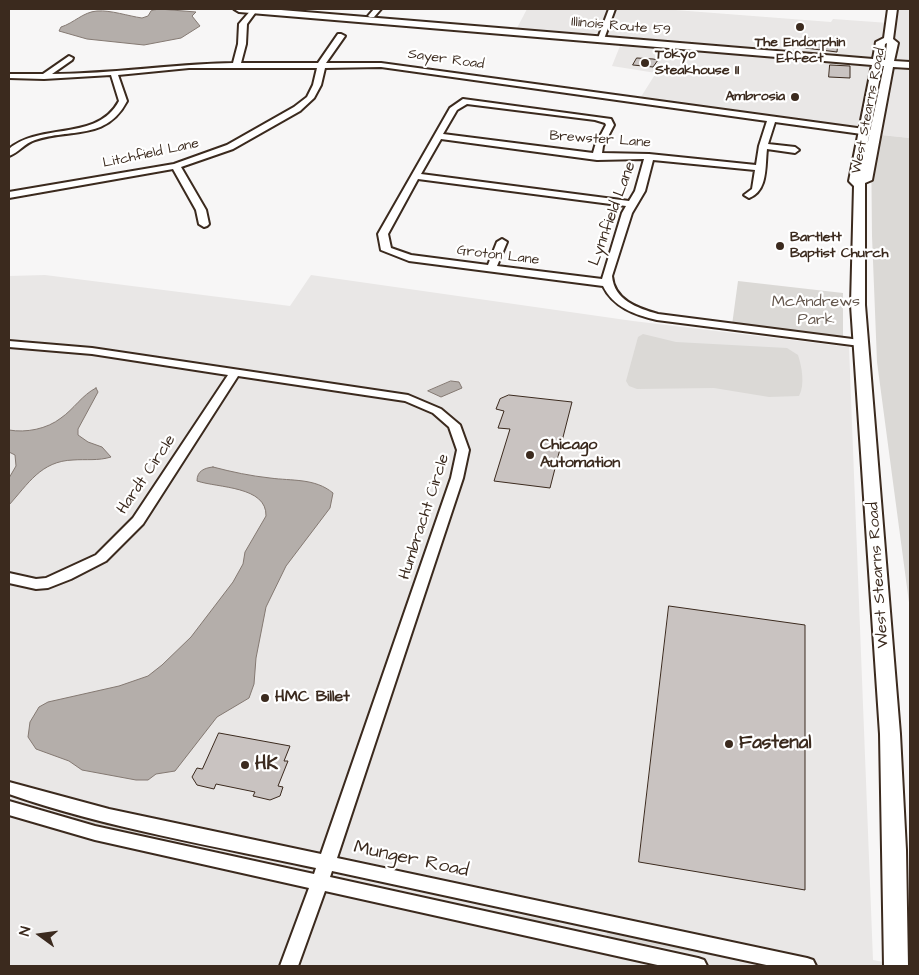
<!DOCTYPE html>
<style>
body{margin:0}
#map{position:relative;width:919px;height:975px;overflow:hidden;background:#f7f6f6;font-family:"Architects Daughter",sans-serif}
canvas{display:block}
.frame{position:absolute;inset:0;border:10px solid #3b2a1e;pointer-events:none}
.north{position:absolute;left:15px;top:910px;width:50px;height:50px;-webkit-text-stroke:4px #fff;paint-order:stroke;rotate:284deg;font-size:14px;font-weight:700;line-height:20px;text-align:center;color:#3b2a1e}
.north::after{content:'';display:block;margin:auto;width:18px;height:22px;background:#3b2a1e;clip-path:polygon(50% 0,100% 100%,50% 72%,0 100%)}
</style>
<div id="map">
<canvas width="919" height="975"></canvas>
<div class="frame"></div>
<div class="north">N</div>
</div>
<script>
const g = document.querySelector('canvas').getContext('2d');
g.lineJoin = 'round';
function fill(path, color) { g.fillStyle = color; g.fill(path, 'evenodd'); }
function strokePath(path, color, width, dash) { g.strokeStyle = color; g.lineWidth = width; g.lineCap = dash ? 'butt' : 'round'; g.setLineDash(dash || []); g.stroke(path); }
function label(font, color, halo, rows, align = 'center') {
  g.font = font + ' "Architects Daughter",sans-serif'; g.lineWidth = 4.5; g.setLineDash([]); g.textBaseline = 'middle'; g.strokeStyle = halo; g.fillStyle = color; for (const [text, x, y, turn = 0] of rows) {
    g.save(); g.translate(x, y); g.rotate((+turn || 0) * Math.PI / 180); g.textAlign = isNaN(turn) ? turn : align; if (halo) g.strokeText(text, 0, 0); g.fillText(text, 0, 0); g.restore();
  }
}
const built = new Path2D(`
 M 527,9 L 610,9 L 600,34 L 517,28 Z
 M 614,9 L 662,9 L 831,22 L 833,19 L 889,23 L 882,58 L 604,35 Z
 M 896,9 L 910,9 L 910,60 L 886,58 Z
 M 622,41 L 880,63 L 866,131 L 639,100 L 656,73 L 612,66 Z
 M 886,64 L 910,66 L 910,138 L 871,134 Z
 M 45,275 L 290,306 L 311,275 L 633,321 L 849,347 L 873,960 L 894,964 L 894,966 L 9,966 L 9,276 Z`);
const green = new Path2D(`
 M 871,134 L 910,138 L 910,610 L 877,362 L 872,236 Z
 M 738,281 L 843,293 L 843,339 L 732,325 Z
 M 643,334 L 676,342 L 787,348 L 798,355 C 802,367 805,385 799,396 L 769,397 L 714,388 L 637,389 L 629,386 L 626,381 L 638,337 Z
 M 45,812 L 111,823 L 189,841 L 95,827 Z
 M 479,909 L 556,921 L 559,923 L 558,928 L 478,911 Z
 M 608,930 L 744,958 L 743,961 L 606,937 Z`);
const water = new Path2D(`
 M 159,9 L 196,12 L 192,16 L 200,26 L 181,38 L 144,45 L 87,39 L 59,31 L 61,27 C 74,23 83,12 97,11 C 111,10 128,16 142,18 L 148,16 L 151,11 Z
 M 451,381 L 459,382 L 462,388 L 441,397 L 428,391 Z
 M 96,388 L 98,392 L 78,429 L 78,435 L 88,442 L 102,447 L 111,457 C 98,461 86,459 73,460 C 41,461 28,484 9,505 L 9,478 L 16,466 L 15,455 L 9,452 L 9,430 C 26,433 47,429 61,418 C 74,409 82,395 96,388 Z
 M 213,467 C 232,472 251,476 270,478 C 292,481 315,478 333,493 L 330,508 L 286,566 L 266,607 L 256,658 L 254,684 L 249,698 L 217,717 L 175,771 L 156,774 L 148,780 L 136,780 L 82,770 L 69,761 L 36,749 L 28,737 L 30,722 L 39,707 L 48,702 L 119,686 L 148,676 L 162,665 L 191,637 L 233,582 L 243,564 L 245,552 L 266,516 C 267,486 218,488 197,481 C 197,471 204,468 213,467 Z`);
const building = new Path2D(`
 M 806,38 L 838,41 L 837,52 L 805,48 Z
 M 637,58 L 653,59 L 658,60 L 653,67 L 633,65 Z
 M 830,65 L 850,66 L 850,78 L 829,77 Z
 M 509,395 L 572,402 L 550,488 L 494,481 L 510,429 L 498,428 L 504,411 L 496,409 L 500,399 Z
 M 669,606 L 805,625 L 805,890 L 639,862 Z
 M 219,733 L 290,746 L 284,761 L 288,761 L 278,786 L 283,787 L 280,796 L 270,800 L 253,796 L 255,792 L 216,784 L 214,789 L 197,785 L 192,777 L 197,768 L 202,769 Z`);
const minor = new Path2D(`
 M 252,9 L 258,9 L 247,24 L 246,44 L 241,63 L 318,63 L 338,34 L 341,34 L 345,36 L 326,63 L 381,63 L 879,131 L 879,135 L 876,136 L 775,122 L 768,144 L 795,147 L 799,150 L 795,153 L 767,149 C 765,166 768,191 749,198 L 744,195 L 752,189 L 755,170 L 653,160 L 645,191 L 632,213 L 612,276 C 614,300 637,308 658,314 L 860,340 L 865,343 L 860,346 L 657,320 C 635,315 613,307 603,286 L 409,261 L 381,250 L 378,234 L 450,108 L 463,99 L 611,119 L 614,125 L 603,146 L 602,153 L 649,154 L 756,165 L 759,146 L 767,121 L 381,67 L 325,68 L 321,85 L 314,98 L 300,111 L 233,149 L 181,167 L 206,210 L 209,224 L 207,226 L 204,227 L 199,224 L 196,210 L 173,169 L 9,198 L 9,192 L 174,164 L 227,145 L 294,107 L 307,97 L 313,85 L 317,68 L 189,68 L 118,75 L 127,101 C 106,141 71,128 35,140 C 25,143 18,153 9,156 L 9,149 C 41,122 97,142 119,101 L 111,75 L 44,79 L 9,78 L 9,74 L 43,74 L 69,56 L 73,58 L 72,60 L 52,74 C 112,74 172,64 233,63 L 238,44 L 239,24 ZM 467,104 L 595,120 L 605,123 L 606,125 L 595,146 L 593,153 L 443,134 L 457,110 ZM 441,139 L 597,160 L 644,159 L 635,191 L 629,201 L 421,174 ZM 418,179 L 626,206 L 622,213 L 602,279 L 497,266 L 507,242 L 502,239 L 497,242 L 488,265 L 411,255 L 391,248 L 388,234 Z
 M 374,9 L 381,9 L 374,17 L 370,17 L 368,16 Z
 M 609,9 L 615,9 L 604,39 L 597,41 Z
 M 9,341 L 92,348 L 408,395 L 441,409 L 460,425 L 469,450 L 463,478 L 337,858 L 807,958 L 813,960 L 816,966 L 771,966 L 332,871 L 330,877 L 698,958 L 704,960 L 707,966 L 662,966 L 325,891 L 298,966 L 280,966 L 309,888 L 95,840 L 9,815 L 9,801 L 95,826 L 314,874 L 316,868 C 215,846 106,828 9,794 L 9,782 L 109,809 L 321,854 L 451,478 L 457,450 L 449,427 L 433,413 L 405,401 L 238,376 L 143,524 L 106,561 L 71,579 L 48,588 L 36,589 L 9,583 L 9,573 L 36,579 L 46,578 L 96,555 L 133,518 L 228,375 L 92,354 L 9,347 Z`);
const major = new Path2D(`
 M 234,9 L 269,9 L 873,59 L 876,42 L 884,38 L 888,9 L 897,9 L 893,39 L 898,43 L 894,61 L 910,62 L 910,68 L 893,67 L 872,180 L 865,183 L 865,305 L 900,734 L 906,850 L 908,966 L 884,966 L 880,734 L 851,305 L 854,186 L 849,181 L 872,65 L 239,12 ZM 887,43 L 885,60 L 883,60 L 885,44 ZM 882,66 L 884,66 L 867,146 Z`);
const markers = [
 [800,27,5,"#3b2a1e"],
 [645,63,5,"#3b2a1e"],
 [795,97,5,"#3b2a1e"],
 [780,246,5,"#3b2a1e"],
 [530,455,5,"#3b2a1e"],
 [265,698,5,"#3b2a1e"],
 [729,744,5,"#3b2a1e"],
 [245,765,5,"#3b2a1e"]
];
const farStreetnames = [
 ["Illinois Route 59",621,27,5],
 ["Sayer Road",446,60,8],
 ["West Stearns Road",869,111,-79],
 ["Brewster Lane",600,140,4],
 ["Litchfield Lane",151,154,-12],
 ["Groton Lane",498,256,7]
];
const farPoinames = [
 ["The Endorphin",800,43,"center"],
 ["Effect",800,59,"center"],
 ["Tokyo",655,55],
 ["Steakhouse II",655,71],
 ["Ambrosia",785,97,"right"],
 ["Bartlett",790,238],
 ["Baptist Church",790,254]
];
const streetNames = [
 ["Lynnfield Lane",613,214,-70],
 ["Hardt Circle",147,475,-56],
 ["Humbracht Circle",425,517,-72],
 ["West Stearns Road",879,575,-94]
];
const parkNames = [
 ["McAndrews",816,303],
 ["Park",816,321]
];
const poiNames = [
 ["Chicago",540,446],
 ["Automation",540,464],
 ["HMC Billet",275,698]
];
const nearPoinames = [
 ["Fastenal",739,744],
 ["HK",255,765]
];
const nearStreetnames = [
 ["Munger Road",411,860,12]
];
fill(built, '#e9e7e6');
fill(green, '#dbd9d6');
fill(water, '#b4aeaa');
strokePath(water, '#847972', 1);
fill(building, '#c9c3c1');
strokePath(building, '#3b2a1e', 1);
strokePath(minor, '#3b2a1e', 4);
strokePath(major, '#3b2a1e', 4);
fill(minor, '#fff');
fill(major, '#fff');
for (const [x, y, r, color] of markers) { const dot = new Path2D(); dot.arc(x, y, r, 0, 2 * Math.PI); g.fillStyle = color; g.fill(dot); strokePath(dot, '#fff', 2); }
label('14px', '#3b2a1e', '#fff', farStreetnames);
label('bold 14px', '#3b2a1e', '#fff', farPoinames, 'left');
label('16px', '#3b2a1e', '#fff', streetNames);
label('16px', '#63564c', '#fff', parkNames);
label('bold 16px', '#3b2a1e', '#fff', poiNames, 'left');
label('bold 19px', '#3b2a1e', '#fff', nearPoinames, 'left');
label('19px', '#3b2a1e', '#fff', nearStreetnames);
</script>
